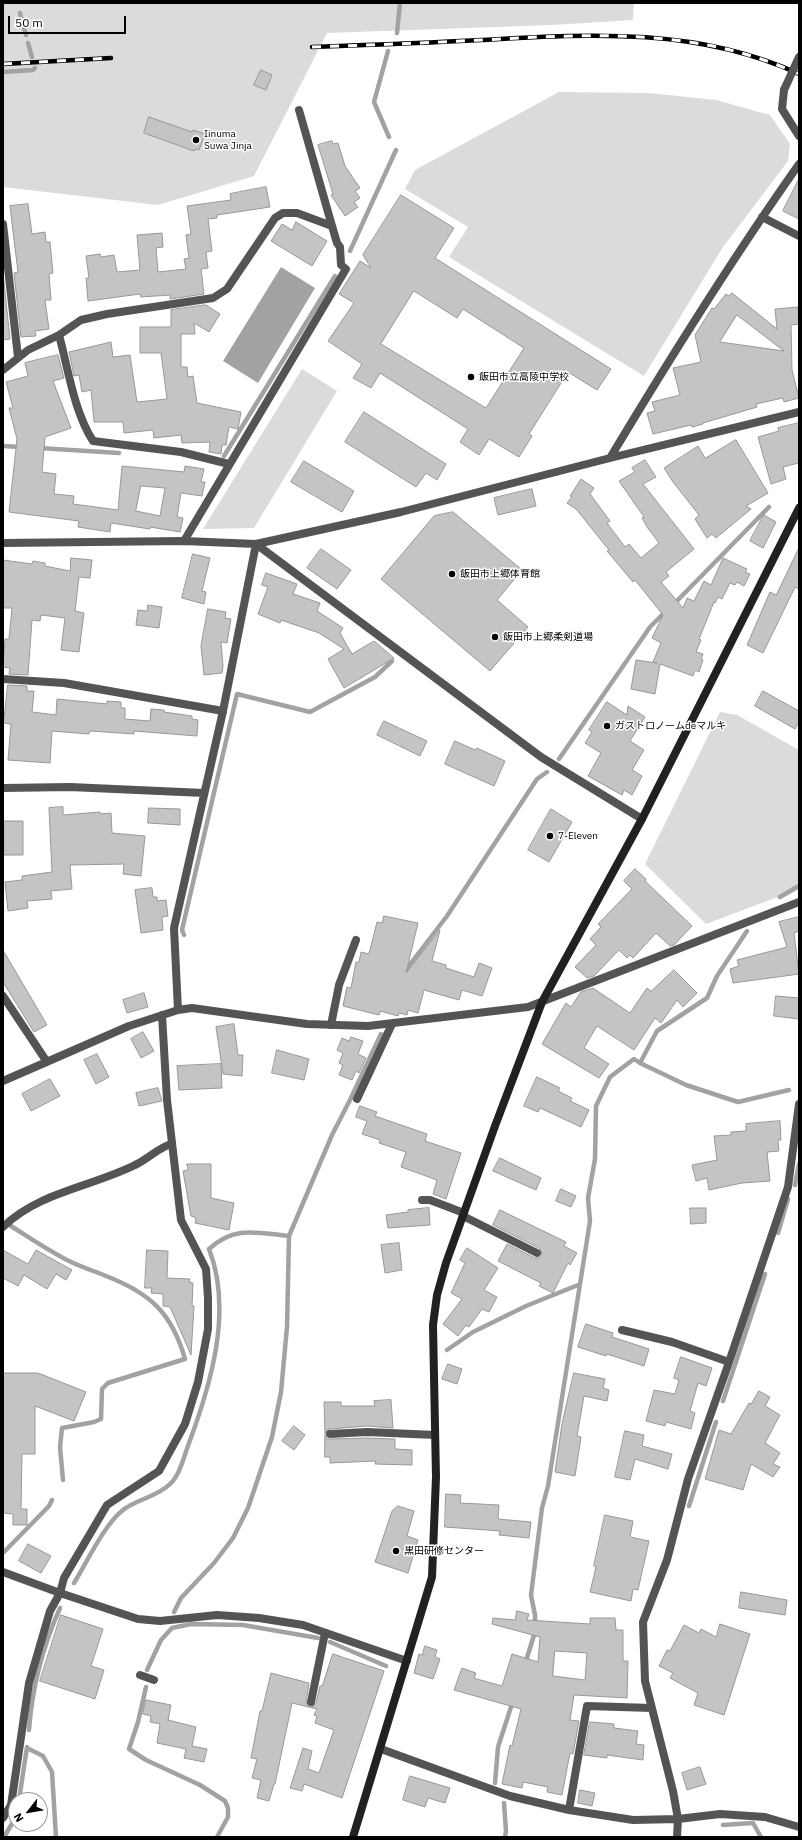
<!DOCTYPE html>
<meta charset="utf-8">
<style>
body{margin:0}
#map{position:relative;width:802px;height:1840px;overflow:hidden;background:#fff;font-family:"IBM Plex Sans",sans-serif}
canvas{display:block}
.frame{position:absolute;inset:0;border:4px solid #000;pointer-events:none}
.north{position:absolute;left:8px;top:1792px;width:40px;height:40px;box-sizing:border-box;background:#fff;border:1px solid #999;border-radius:50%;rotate:239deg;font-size:11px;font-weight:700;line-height:16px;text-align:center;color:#000}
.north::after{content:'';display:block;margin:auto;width:14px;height:18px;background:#000;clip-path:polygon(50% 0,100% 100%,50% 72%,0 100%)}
.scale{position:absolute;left:8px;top:16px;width:118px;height:18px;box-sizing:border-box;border:2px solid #000;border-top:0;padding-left:5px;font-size:12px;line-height:14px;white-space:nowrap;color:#000;-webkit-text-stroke:3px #fff;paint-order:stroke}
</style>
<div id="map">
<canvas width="802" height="1840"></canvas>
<div class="frame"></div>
<div class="north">N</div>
<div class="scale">50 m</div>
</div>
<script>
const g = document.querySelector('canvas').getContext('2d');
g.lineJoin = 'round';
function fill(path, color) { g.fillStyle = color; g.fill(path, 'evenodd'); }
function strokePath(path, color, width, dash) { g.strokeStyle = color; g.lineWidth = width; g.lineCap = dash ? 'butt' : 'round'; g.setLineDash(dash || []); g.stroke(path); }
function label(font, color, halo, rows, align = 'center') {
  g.font = font + ' "IBM Plex Sans","Noto Sans JP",sans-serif'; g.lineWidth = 3; g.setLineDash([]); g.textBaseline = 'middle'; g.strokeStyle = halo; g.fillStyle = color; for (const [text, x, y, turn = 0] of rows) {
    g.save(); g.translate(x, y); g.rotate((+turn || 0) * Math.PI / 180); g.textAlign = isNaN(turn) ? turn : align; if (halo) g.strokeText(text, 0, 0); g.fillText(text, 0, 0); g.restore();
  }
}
const green = new Path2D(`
 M 3,3 L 634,3 L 633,20 L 552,25 L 327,33 L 254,176 L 158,205 L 3,187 Z
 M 559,92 L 649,93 L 716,100 L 770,115 L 790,144 L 788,161 L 723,247 L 644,376 L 449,257 L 468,227 L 405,189 L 415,170 Z
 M 302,369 L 337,391 L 254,528 L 203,529 Z
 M 720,712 L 737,715 L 799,750 L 799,889 L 706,924 L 645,864 Z`);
const water = new Path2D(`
 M 281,267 L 315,288 L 258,383 L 223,361 Z`);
const stream = new Path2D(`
 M 20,13 L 26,35
 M 397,33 L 400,3
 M 28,43 L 32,57
 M 388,51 L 374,102 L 389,137
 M 3,72 L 33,70 L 35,68
 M 350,251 L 396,150
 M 3,446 L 21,447
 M 39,448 L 119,453
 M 224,456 L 335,276
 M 673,605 L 769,507
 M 559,759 L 650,627 L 666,611
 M 780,897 L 799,886
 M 184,935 L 182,930 L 237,694 L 310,712 L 375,677 L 392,661
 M 404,976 L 408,967 L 447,916 L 537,779 L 547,772
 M 640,1063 L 686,1085 L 738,1102 L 789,1090
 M 795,1185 L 799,1164
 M 11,1226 C 30,1238 49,1251 69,1261 C 81,1267 94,1271 106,1276 C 150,1293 172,1313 185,1359 L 108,1383 L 102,1389 L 101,1419 L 94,1422 L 62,1428 L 60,1447 L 63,1480
 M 778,1233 L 788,1199
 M 447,1350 L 473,1332 L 526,1306 L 578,1285
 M 723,1401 L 765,1274
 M 689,1506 L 716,1422
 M 3,1553 L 49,1506 L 52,1500
 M 74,1583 C 87,1562 104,1525 123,1510 C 137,1499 157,1497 170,1484 C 180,1475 184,1456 189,1443 C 211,1384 233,1310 209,1249 C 235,1225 257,1233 289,1236
 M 174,1612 L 181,1598 L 214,1563 L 233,1538 L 248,1508 L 272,1437 L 281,1392 L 287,1327 L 289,1236 L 332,1135 L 350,1100 L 381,1034
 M 330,1642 L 386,1666
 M 525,1664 L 535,1632 L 535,1615 L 531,1595 L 542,1508 L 548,1486 L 590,1221 L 588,1198 L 595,1159 L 596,1106 L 610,1077 L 634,1059 L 640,1063 L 657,1031 L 707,998 L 717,976 L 747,931
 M 147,1670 L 161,1640 L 172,1628 L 191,1624 L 243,1625 L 318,1638
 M 146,1687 L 138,1722 L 129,1749 L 146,1760 L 200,1785 L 225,1801 L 228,1808 L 228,1817 L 217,1837
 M 29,1730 C 32,1688 43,1646 60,1608
 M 27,1748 L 43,1756 L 52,1772 L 56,1837
 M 495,1783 L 498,1747 L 513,1701
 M 19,1800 L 27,1747
 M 504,1803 L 506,1831 L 505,1837
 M 723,1825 L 753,1823 L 761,1837
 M 4,1837 L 16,1817`);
const building = new Path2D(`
 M 261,70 L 272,75 L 266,90 L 254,85 Z
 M 149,117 L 192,132 L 193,130 L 205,134 L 199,150 L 195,149 L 194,151 L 144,133 Z
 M 332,141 L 333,144 L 338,143 L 345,166 L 360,188 L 355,191 L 360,198 L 354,202 L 358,207 L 345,216 L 331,195 L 333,194 L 318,145 Z
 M 799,179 L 799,219 L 783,211 Z
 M 266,187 L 270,207 L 217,215 L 217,218 L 208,219 L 212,251 L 206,252 L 208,268 L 201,269 L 204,294 L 170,299 L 170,295 L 141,297 L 140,294 L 88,301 L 86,278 L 89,278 L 86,256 L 100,254 L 101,257 L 114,255 L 117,272 L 140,270 L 137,235 L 162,233 L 163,247 L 156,248 L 158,272 L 186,269 L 184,259 L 189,258 L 186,235 L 191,234 L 187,206 L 231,200 L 230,194 Z
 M 401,195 L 454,228 L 435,258 L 611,369 L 597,390 L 568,372 L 529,434 L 532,436 L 519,457 L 489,439 L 479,455 L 460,442 L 468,429 L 380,373 L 371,388 L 353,378 L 362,364 L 328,341 L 354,303 L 339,294 L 360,261 L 371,268 L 363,255 ZM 414,291 L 457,318 L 463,309 L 524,348 L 486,408 L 381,344 Z
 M 28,204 L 32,234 L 45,232 L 46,242 L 50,242 L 53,273 L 49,274 L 51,300 L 45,300 L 49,329 L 35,331 L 36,336 L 21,337 L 14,273 L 18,272 L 10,206 Z
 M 296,222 L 327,241 L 312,266 L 271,241 L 282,224 L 292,230 Z
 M 3,273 L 10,339 L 3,340 Z
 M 732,293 L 777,329 L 775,309 L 798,307 L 799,324 L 791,325 L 792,370 L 799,398 L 784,402 L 783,398 L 756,404 L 757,407 L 703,423 L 703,424 L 692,427 L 691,425 L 653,434 L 647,413 L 655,411 L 652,402 L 680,395 L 673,368 L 701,362 L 695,335 L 712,308 L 714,309 L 726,294 L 729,296 ZM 737,315 L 784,351 L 720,342 Z
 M 206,305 L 220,314 L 209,332 L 194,323 L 195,334 L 181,334 L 181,367 L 187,367 L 188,377 L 193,376 L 197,403 L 241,412 L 238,429 L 229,427 L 226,445 L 222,445 L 221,454 L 209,452 L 210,442 L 182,443 L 181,435 L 154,438 L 153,430 L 124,433 L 123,422 L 94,422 L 91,390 L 82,392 L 79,375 L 74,376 L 69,352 L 111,342 L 113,357 L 130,355 L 137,402 L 167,399 L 161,353 L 140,353 L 140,327 L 171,327 L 171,310 Z
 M 58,355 L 64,378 L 53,381 L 71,428 L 45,437 L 42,472 L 56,474 L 54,494 L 74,496 L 73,504 L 118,510 L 122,466 L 184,472 L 185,466 L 204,469 L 201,482 L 205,482 L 202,496 L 181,493 L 177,517 L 183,518 L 180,532 L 150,527 L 150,529 L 111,523 L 110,532 L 78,527 L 79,521 L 9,512 L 17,439 L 9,408 L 13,408 L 6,382 L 28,376 L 25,363 ZM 141,486 L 165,488 L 160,516 L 136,511 Z
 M 364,412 L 446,464 L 437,480 L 426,473 L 416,487 L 345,442 Z
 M 799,423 L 799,463 L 783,467 L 786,479 L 771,484 L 758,437 L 779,431 L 778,428 Z
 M 736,440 L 768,493 L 746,506 L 751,509 L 716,538 L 712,534 L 707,538 L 695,519 L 699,515 L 673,482 L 664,468 L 698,446 L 705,458 Z
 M 645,460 L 656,477 L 643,484 L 694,549 L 666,572 L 669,576 L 661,582 L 683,608 L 687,598 L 694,601 L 704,581 L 711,585 L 723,558 L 747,569 L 745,572 L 750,574 L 744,586 L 737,582 L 735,585 L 730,583 L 722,599 L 718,597 L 715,603 L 714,602 L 699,639 L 701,640 L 696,652 L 703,654 L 701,659 L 703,660 L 699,672 L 695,670 L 693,676 L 660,664 L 655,694 L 631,689 L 636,660 L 657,663 L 653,662 L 661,643 L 652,638 L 663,615 L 635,580 L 633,582 L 607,551 L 609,550 L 576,509 L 567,503 L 572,497 L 570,496 L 581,479 L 594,488 L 590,494 L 610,521 L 607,523 L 625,547 L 629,544 L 641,558 L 659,543 L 647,527 L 642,518 L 644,517 L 619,481 L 635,472 L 632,468 Z
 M 304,461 L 354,491 L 342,512 L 291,482 Z
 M 532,489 L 536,506 L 498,515 L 494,498 Z
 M 453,512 L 522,570 L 497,600 L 528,627 L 490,671 L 381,579 L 434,516 Z
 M 764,515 L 776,522 L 763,548 L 750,541 Z
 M 799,548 L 799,589 L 795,587 L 763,653 L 747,645 L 770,592 L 776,595 Z
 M 321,549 L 351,570 L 337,589 L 307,568 Z
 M 193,554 L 210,558 L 202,591 L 206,592 L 204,604 L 182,598 Z
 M 71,558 L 92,560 L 90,578 L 79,577 L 75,611 L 84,613 L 79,652 L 61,650 L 65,618 L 41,615 L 40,621 L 32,620 L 28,675 L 9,674 L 10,668 L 3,667 L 3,664 L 5,639 L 9,639 L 12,608 L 3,608 L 3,560 L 32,564 L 33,561 L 45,563 L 45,566 L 70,571 Z
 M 266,573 L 297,584 L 293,594 L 320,603 L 317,611 L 343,628 L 340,633 L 352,654 L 374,641 L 394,658 L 344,688 L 328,659 L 344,649 L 319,633 L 281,620 L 280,623 L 258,614 L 268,587 L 262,585 Z
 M 148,605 L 162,607 L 159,628 L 136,625 L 138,610 L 147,611 Z
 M 208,609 L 226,612 L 225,618 L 231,619 L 227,643 L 221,642 L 223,666 L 222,673 L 204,675 L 201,646 Z
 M 8,685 L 27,686 L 27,691 L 34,691 L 32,712 L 56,715 L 57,699 L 107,704 L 107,701 L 121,702 L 121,708 L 125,708 L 125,719 L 150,721 L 151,709 L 164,710 L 164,712 L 192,716 L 192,719 L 198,720 L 197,736 L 134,731 L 134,734 L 90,731 L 89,734 L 52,731 L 50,763 L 8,760 L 11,724 L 4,723 Z
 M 763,691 L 799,711 L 799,721 L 795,729 L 755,706 Z
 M 607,702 L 627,715 L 628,706 L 645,717 L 630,741 L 644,750 L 632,770 L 642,776 L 632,795 L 624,790 L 622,795 L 588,776 L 601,753 L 585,743 L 592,732 L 589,730 Z
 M 384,721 L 427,741 L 420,756 L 377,735 Z
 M 455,741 L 475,750 L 477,748 L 505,761 L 494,786 L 445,764 Z
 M 63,807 L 63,815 L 100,812 L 100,814 L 111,813 L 112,833 L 145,836 L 141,876 L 123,874 L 124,864 L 70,865 L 72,889 L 51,891 L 52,899 L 27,901 L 28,908 L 8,911 L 5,882 L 22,880 L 22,876 L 52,872 L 49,808 Z
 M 149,808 L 180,809 L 180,825 L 148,823 Z
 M 551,809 L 572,822 L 549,862 L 528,850 Z
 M 4,821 L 23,821 L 23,855 L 4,855 Z
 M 635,869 L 646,879 L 645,881 L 692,926 L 674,945 L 670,946 L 656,933 L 633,958 L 630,955 L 627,958 L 619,950 L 594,976 L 587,978 L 575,967 L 596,945 L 590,939 L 601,927 L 598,924 L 632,889 L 624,881 Z
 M 152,888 L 153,897 L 157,897 L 157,901 L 166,900 L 168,916 L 162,917 L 163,930 L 141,933 L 135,890 Z
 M 384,916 L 418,923 L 406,973 L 440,930 L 432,961 L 446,965 L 446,968 L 474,977 L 479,963 L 492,968 L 482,996 L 462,990 L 459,1000 L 424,990 L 418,1013 L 408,1010 L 407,1015 L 399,1013 L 398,1016 L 380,1011 L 379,1015 L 343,1006 L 347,987 L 351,988 L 356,962 L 359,962 L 361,952 L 369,954 L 377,922 L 382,923 Z
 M 799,917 L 799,931 L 794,933 L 799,974 L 733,983 L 730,969 L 739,966 L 737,960 L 787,947 L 779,922 Z
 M 3,950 L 47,1025 L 34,1032 L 3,982 Z
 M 674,970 L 697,993 L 683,1007 L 677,1000 L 661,1023 L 655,1018 L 634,1050 L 597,1026 L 584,1048 L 609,1064 L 599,1078 L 542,1044 L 566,1003 L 571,1007 L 581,992 L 593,988 L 630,1013 L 647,988 L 651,991 Z
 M 144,993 L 148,1007 L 127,1013 L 123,1000 Z
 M 776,996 L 799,998 L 799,1019 L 774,1016 Z
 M 234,1024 L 238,1055 L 243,1055 L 242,1076 L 223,1074 L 216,1027 Z
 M 143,1032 L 154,1051 L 141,1058 L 131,1039 Z
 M 351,1037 L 363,1041 L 358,1054 L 366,1058 L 359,1073 L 356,1071 L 352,1080 L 339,1075 L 343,1065 L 339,1063 L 343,1053 L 337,1050 L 342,1038 L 349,1041 Z
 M 277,1050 L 309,1059 L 304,1080 L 272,1073 Z
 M 97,1054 L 109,1077 L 96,1084 L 84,1060 Z
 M 221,1064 L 222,1088 L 179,1090 L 177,1066 Z
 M 537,1077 L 560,1088 L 558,1091 L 572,1098 L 570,1101 L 589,1110 L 581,1127 L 540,1108 L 538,1112 L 524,1106 Z
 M 50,1079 L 60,1096 L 31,1111 L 22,1094 Z
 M 158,1088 L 162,1101 L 139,1106 L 136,1093 Z
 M 360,1106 L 377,1112 L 375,1116 L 427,1134 L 425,1141 L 461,1153 L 446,1199 L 433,1194 L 437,1180 L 401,1167 L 406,1152 L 379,1143 L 380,1140 L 362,1134 L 367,1121 L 356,1117 Z
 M 780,1121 L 781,1140 L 778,1140 L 779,1151 L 767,1152 L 770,1181 L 742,1183 L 709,1190 L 707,1178 L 696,1181 L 692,1165 L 717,1160 L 714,1136 L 731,1135 L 731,1132 L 746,1131 L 746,1124 Z
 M 500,1158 L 541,1178 L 536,1190 L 493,1171 Z
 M 187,1164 L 211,1164 L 211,1198 L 234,1203 L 229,1230 L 195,1223 L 196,1218 L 191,1216 L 183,1171 L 188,1170 Z
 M 561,1189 L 576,1196 L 571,1207 L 556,1201 Z
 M 429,1208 L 430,1225 L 388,1228 L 386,1215 L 408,1212 L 408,1210 Z
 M 690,1208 L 706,1208 L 706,1223 L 691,1224 Z
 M 500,1210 L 566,1242 L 564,1246 L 577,1253 L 570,1265 L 568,1263 L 553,1293 L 539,1286 L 541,1283 L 498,1261 L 507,1244 L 535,1258 L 540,1258 L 542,1253 L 539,1248 L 493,1225 Z
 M 399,1243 L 402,1270 L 385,1273 L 381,1245 Z
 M 467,1248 L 498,1268 L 484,1290 L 497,1297 L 489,1312 L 482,1309 L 469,1327 L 466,1325 L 458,1336 L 443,1324 L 462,1299 L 451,1293 L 465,1263 L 460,1260 Z
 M 3,1250 L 28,1264 L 36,1250 L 72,1270 L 66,1280 L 56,1274 L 47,1289 L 24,1275 L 18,1286 L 3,1278 Z
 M 147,1250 L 168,1251 L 167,1278 L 190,1279 L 189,1282 L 193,1283 L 192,1306 L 194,1306 L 191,1355 L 170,1307 L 163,1306 L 163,1294 L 151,1293 L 152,1288 L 145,1288 Z
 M 586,1324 L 613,1333 L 612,1337 L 649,1349 L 644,1366 L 607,1354 L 606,1356 L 578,1347 Z
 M 681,1357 L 712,1368 L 706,1386 L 698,1383 L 690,1411 L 695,1413 L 691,1429 L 666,1422 L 665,1426 L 646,1421 L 654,1390 L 675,1394 L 679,1380 L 674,1378 Z
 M 448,1364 L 462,1369 L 457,1384 L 442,1379 Z
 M 3,1373 L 38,1373 L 86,1392 L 74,1421 L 35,1406 L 35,1454 L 22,1454 L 21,1509 L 27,1509 L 27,1525 L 13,1525 L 13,1514 L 3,1513 Z
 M 574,1373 L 605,1379 L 603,1388 L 609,1390 L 607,1401 L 584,1396 L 577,1436 L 581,1437 L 575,1476 L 555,1472 L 562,1424 Z
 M 759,1391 L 770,1397 L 765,1406 L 780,1415 L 765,1443 L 780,1453 L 773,1464 L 780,1467 L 773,1477 L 751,1464 L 743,1490 L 705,1479 L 719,1430 L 731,1434 L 749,1403 L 751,1404 Z
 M 391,1400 L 393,1428 L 367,1426 L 330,1429 L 327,1430 L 325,1434 L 324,1402 L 341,1402 L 341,1406 L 375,1406 L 374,1401 Z
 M 294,1426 L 305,1435 L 294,1450 L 282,1441 Z
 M 625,1431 L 644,1435 L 642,1446 L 672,1454 L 668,1469 L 635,1459 L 630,1480 L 615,1477 Z
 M 325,1435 L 327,1439 L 330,1439 L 367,1438 L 395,1439 L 395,1449 L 412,1450 L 412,1465 L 375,1464 L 376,1461 L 330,1463 L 330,1457 L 325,1457 Z
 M 446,1494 L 461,1495 L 460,1503 L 499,1505 L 498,1519 L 531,1522 L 529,1538 L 499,1535 L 500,1531 L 445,1527 Z
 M 398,1506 L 414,1511 L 407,1536 L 418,1540 L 408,1573 L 375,1562 L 392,1511 Z
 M 605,1515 L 633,1521 L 630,1537 L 649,1541 L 638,1590 L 633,1589 L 631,1601 L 590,1592 L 596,1567 L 594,1566 Z
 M 28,1544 L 51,1556 L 41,1573 L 19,1561 Z
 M 741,1592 L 787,1600 L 785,1615 L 739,1608 Z
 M 517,1611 L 529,1614 L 527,1620 L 590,1624 L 590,1618 L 615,1618 L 616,1630 L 623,1630 L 623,1661 L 628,1661 L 627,1698 L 574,1695 L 570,1720 L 579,1721 L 573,1754 L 570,1753 L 562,1795 L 547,1792 L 548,1787 L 523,1782 L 522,1788 L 502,1784 L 510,1745 L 512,1746 L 521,1709 L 454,1690 L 462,1668 L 476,1673 L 474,1678 L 477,1679 L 502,1686 L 512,1654 L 538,1662 L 540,1637 L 492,1624 L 493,1618 L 515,1620 ZM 555,1651 L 587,1653 L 585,1680 L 553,1676 Z
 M 61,1615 L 103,1629 L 91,1666 L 104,1670 L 95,1699 L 40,1681 Z
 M 720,1624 L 750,1634 L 724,1715 L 694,1705 L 698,1693 L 670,1678 L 673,1673 L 659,1666 L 667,1650 L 670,1651 L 684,1625 L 699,1633 L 701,1629 L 716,1637 Z
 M 425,1646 L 437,1650 L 435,1657 L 440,1659 L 433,1679 L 414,1673 L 419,1654 L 422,1655 Z
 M 333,1654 L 384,1671 L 342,1798 L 304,1784 L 302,1791 L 290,1788 L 303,1748 L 312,1751 L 308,1769 L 319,1773 L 334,1730 L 315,1723 L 317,1716 L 314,1715 L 317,1709 L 292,1703 L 275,1784 L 274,1784 L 269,1801 L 257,1798 L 261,1780 L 252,1778 L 257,1759 L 251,1758 L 260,1711 L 262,1711 L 271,1673 L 309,1683 L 306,1703 L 308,1706 L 312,1707 L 316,1703 L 320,1686 L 322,1686 Z
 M 146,1700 L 171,1705 L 168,1720 L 196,1727 L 192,1746 L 207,1749 L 204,1762 L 184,1758 L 186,1749 L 157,1743 L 160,1724 L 150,1722 L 151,1716 L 143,1714 Z
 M 590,1722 L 614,1724 L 614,1728 L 638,1731 L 636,1744 L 644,1745 L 643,1760 L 607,1755 L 607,1758 L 584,1755 Z
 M 700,1767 L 706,1784 L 687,1790 L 682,1773 Z
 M 410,1776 L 450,1788 L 445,1803 L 428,1798 L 425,1807 L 403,1800 Z
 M 580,1790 L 595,1793 L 592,1806 L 578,1803 Z`);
const lane = new Path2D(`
 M 3,224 L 18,357
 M 59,335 C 68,368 74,412 93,441 L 181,452 L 229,464
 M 3,370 L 28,350 L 59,335 L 81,320 L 107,314 L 213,298 L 227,289 L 275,218 L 283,213 L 297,213 L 332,226
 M 184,541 L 346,269 L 341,265 L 340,247 L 337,243 L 332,226 L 299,110
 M 3,679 L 64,683 L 223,711
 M 331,1025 L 339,985 L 356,940
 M 357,1099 L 392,1024
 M 422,1200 L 430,1200 L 464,1213
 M 463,1216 L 537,1253
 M 3,1227 C 39,1192 91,1187 135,1165 C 148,1159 158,1148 171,1144
 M 330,1434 L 367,1432 L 435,1435
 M 140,1675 L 154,1680
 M 311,1702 L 325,1633`);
const street = new Path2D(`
 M 784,90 L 782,109 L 799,136
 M 762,217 L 799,236
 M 610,458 C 670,358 732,259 799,164
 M 3,543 L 184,541 L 256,544 L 401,512 L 610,458 L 799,412
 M 256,544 L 541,757 L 642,819
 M 3,788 L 70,787 L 204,793
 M 3,996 L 47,1062
 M 178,1010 L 174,928 L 223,711 L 256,544
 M 3,1081 L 129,1026 L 178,1010 L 192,1008 L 307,1024 L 368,1026 L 528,1007 L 799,902
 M 622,1330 L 672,1342 L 729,1362
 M 3,1572 L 60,1593 L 138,1619 L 160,1621 L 217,1615 L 259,1618 L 303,1625 L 407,1661
 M 381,1749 L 510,1796 L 569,1810 L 633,1820 L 678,1819 L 720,1814 L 765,1817 L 799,1827
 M 569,1810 L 587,1706 L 652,1708
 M 3,1818 L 11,1805 L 29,1683 L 50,1611 L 60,1593 L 64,1578 L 107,1505 L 159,1471 L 185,1424 L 198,1382 L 208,1329 L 208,1298 L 206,1269 L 181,1220 L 167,1100 L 162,1015
 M 677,1837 L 678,1819 L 673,1791 L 645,1681 L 643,1622 L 667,1560 L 688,1479 L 727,1368 L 788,1187 L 799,1104`);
const secondary = new Path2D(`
 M 353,1837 L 432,1577 L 436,1477 L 433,1325 L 437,1295 L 446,1263 L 495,1126 L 542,1002 L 642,819 L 799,508`);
const rail = new Path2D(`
 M 312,47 C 369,45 425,43 481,40 C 590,34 697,27 799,74
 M 3,64 L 111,58`);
const streetBridge = new Path2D(`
 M 784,90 L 799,57`);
const markers = [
 [196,140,4,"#000"],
 [471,377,4,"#000"],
 [452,574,4,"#000"],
 [495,637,4,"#000"],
 [607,726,4,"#000"],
 [550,836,4,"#000"],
 [396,1551,4,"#000"]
];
const poiNames = [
 ["Iinuma",204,134],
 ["Suwa Jinja",204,146],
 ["飯田市立高陵中学校",479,377],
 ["飯田市上郷体育館",460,574],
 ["飯田市上郷柔剣道場",503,637],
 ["ガストロノームdeマルキ",615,726],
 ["7-Eleven",558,836],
 ["黒田研修センター",404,1551]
];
fill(green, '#dbdbdb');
fill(water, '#a2a2a2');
strokePath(stream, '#a2a2a2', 4.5);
fill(building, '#c4c4c4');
strokePath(building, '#989898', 1);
strokePath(lane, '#545454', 8);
strokePath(street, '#545454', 8);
strokePath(secondary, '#212121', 8);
strokePath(rail, '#000', 4.5);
strokePath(rail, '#fff', 3, [9]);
strokePath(streetBridge, '#545454', 8);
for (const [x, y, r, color] of markers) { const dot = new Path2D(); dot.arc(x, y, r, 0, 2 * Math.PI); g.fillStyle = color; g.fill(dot); strokePath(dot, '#fff', 1.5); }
label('10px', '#000', '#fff', poiNames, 'left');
</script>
